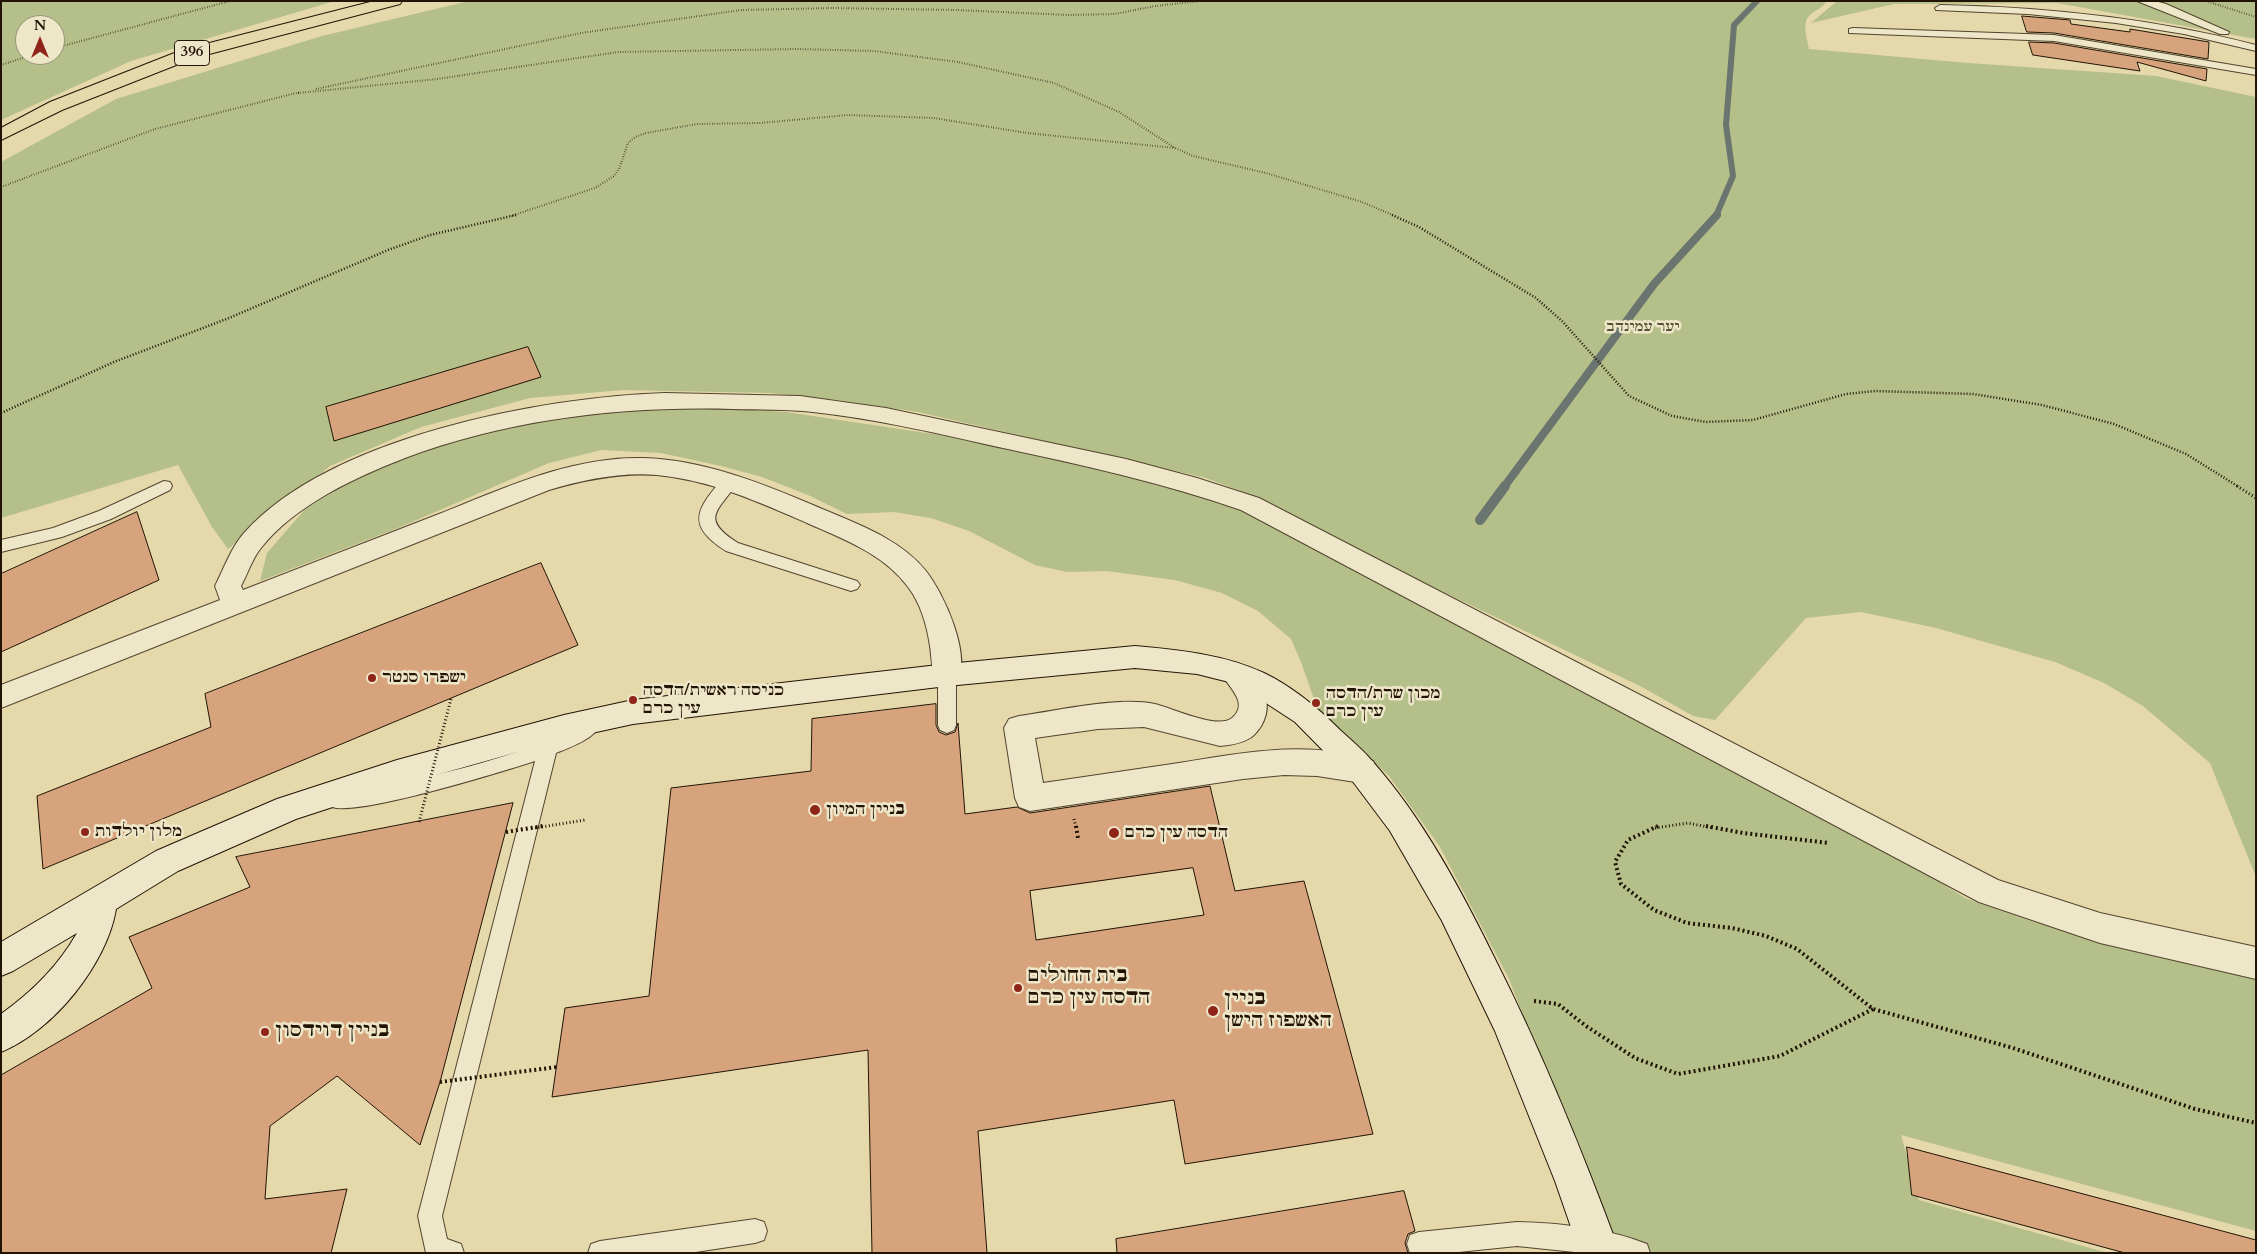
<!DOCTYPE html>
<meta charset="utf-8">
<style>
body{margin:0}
#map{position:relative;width:2257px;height:1254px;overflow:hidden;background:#e5d8aa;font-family:Cardo,serif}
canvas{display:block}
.frame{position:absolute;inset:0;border:2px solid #211405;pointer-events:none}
.north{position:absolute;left:15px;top:15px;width:50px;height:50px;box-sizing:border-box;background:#eee6c8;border:1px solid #9c927a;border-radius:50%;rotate:0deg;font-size:14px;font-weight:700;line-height:20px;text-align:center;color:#211405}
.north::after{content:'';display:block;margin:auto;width:18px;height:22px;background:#8f2418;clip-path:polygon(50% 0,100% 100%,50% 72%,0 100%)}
</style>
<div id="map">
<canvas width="2257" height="1254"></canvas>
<div class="frame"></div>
<div class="north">N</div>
</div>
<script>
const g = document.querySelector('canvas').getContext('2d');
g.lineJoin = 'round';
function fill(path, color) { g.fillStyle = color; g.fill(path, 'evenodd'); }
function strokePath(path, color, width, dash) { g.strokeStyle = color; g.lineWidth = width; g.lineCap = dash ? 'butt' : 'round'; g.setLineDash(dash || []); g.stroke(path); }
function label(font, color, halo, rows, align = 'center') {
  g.font = font + ' Cardo,"Frank Ruhl Libre",serif'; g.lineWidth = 5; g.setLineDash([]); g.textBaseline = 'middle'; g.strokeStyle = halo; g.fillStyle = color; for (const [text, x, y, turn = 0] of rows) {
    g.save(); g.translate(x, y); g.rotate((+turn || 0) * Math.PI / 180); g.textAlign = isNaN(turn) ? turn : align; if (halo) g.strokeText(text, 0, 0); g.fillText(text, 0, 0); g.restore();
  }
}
const green = new Path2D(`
 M 1,1 L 335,1 L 131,61 L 1,120 ZM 25,25 L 55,25 L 55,55 L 25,55 Z
 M 469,1 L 1827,1 C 1822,8 1818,9 1811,14 C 1801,21 1807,38 1809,49 L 1968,63 L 2156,76 L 2256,97 L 2256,877 L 2210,763 L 2143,706 L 2104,683 L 2055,662 L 1936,628 L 1861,612 L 1806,618 L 1715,720 L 1693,716 L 1642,687 L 1372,558 L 1259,498 L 1206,478 L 918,412 L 837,400 L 769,393 L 623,390 L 530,398 L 421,427 L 330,466 L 228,549 L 212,527 L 178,465 L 1,518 L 1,162 L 116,99 L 322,36 Z
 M 1837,1 L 2256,1 L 2256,39 L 2057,3 L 1894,4 L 1811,23 Z
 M 687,406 L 786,412 L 993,443 L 1043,457 L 1125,472 L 1251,510 L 1876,842 L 1965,898 L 2031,921 L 2256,973 L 2256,1231 L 1901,1135 L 1919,1200 L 2108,1253 L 1623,1253 L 1595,1200 L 1509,979 L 1440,847 L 1389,776 L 1319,713 L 1301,662 L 1291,639 L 1258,611 L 1222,593 L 1175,580 L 1106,571 L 1067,572 L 1035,565 L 969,531 L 931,518 L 894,512 L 847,514 L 808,495 L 762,477 L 721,466 L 661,453 L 601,450 L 549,463 L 398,528 L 260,581 L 267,553 L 306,508 L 344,483 L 436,444 L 551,416 Z`);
const streamFar2 = new Path2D(`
 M 1716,216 L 1733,176 L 1726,125 L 1734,25 L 1757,1`);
const streamFar1 = new Path2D(`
 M 1504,487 L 1654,284 L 1717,215`);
const stream = new Path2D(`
 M 1480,520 L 1505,486`);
const building = new Path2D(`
 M 2022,16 L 2070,20 L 2071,24 L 2130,32 L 2130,29 L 2209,42 L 2208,59 L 2054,33 L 2027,32 Z
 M 2029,42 L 2054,43 L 2207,69 L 2206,81 L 2137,62 L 2140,71 L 2033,55 Z
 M 528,347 L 541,377 L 334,441 L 326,407 Z
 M 137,512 L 159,580 L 1,652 L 1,574 Z
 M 541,563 L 578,645 L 43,869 L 37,796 L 211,727 L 205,694 Z
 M 936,704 L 936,725 L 939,732 L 946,735 L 955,732 L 958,723 L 965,814 L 1017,807 L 1030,813 L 1210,786 L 1235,891 L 1304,881 L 1373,1134 L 1185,1164 L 1174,1100 L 978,1131 L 987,1253 L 872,1253 L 868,1050 L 552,1097 L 565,1008 L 649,996 L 671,788 L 811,771 L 812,719 ZM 1193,868 L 1204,915 L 1036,940 L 1030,891 Z
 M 513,803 L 440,1082 L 420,1145 L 337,1076 L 270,1126 L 265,1199 L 347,1189 L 331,1253 L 1,1253 L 1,1075 L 152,988 L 129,937 L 250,887 L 236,857 Z
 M 1907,1147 L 2256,1240 L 2256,1253 L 2125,1253 L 1912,1195 Z
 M 1404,1191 L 1415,1231 L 1408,1234 L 1405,1243 L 1408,1253 L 1117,1253 L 1116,1239 Z`);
const pathFar3 = new Path2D(`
 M 2206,1 L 2256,17
 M 55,48 L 230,1
 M 1,65 L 32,55
 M 316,89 L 581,33 L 741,10 L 833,8 L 957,10 L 1069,15 L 1115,14 L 1155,6 L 1199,1
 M 298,93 L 437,79 L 618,52 L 797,49 L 874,51 L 958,62 L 1054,83 L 1119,112 L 1175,148 L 1193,156 L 1266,173 L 1362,202 L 1395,216
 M 1,187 L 155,129 L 300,92
 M 511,216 L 595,188 L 614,176 L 619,169 L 628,143 L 635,137 L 646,133 L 697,124 L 760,123 L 848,115 L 934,118 L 1027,133 L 1175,148`);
const pathFar2 = new Path2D(`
 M 1392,215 L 1419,227 L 1536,298 L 1563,322 L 1629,396 L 1672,416 L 1706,422 L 1753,420 L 1846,394 L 1875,391 L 1973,394 L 2042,405 L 2114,424 L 2186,454 L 2239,487
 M 1,413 L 114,362 L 229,318 L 388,250 L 430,235 L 516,215`);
const pathFar1 = new Path2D(`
 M 2237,486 L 2256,498
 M 1074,819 L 1076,828
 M 1655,828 L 1688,823 L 1713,828`);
const path = new Path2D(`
 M 1076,826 L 1078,838
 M 1658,826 L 1628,840 L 1615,862 L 1621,884 L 1654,910 L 1687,923 L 1732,928 L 1766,936 L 1797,949 L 1873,1009 L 2013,1048 L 2195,1109 L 2256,1123
 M 1706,826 L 1743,833 L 1829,843
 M 1534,1001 L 1558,1004 L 1586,1026 L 1635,1058 L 1678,1074 L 1780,1056 L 1873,1009`);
const lane = new Path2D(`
 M 2137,1 L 2155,1 L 2166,4 L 2229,32 L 2228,34 L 2220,34 Z
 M 1940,5 C 2047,7 2152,18 2256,45 L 2256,51 L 2184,34 L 2116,23 L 2028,14 L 1936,10 L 1935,8 Z
 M 1853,28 L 2054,35 L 2256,69 L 2256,75 L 2054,41 L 1849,33 L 1849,29 Z
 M 730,476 L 736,477 L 738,481 C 721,510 697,517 738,543 L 857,581 L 860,585 L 857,589 L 851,591 L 726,551 C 684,524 698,508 724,477 Z
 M 164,481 L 170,482 L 172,486 L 170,490 L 111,519 L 62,537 L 1,552 L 1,540 L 53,528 L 99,511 Z
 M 947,668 L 953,670 L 956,675 L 956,725 L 954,730 L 947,733 L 940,730 L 938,725 L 938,675 L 941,670 Z
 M 592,716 L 599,719 L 601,724 C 594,739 571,747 556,753 L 442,1216 L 447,1239 L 461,1244 L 464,1253 L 426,1253 L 418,1216 L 535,761 C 501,772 359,816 332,807 L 329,801 L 332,795 L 339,793 C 407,782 477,768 541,743 C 559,736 574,722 592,716 Z
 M 755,1219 L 764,1222 L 767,1231 L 764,1240 L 755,1243 L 689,1253 L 588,1253 L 591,1244 L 600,1241 Z
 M 1517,1222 C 1560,1223 1607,1228 1647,1244 L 1650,1253 L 1584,1253 L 1517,1246 L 1449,1253 L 1410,1253 L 1407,1244 L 1410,1235 L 1419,1232 Z`);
const street = new Path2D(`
 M 665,393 L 800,396 L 886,408 L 1126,459 L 1197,478 L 1259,498 L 1998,880 L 2100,913 L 2256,947 L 2256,979 L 2100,943 L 1979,902 L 1241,510 C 1163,483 1083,465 1003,448 C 940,434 877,419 813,412 C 786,409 759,410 732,409 C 621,406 510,419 405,458 C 356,477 295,505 261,548 C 252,559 248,573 241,586 L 243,590 C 308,565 374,539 439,514 C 504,488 572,456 644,458 C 703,460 759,482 813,505 C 852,522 899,537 926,571 C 944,594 972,655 957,683 L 947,686 L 937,683 C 931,672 932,659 930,646 C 927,626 921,604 908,587 C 884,554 843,539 807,523 C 759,502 710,480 657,475 C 620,472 583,480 549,490 L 1,708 L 1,685 L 220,600 L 215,586 C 224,568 231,548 244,533 C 330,437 541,397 665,393 Z
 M 1235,662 C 1265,672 1279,711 1254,735 C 1245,743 1231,745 1220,746 L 1144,727 L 1098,729 L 1035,738 L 1043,783 C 1088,776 1134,770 1179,763 C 1242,753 1310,739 1373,761 L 1377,770 L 1373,779 L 1362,783 L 1317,776 L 1284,775 L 1243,779 L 1030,811 L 1019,807 L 1015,798 L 1004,728 L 1009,719 L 1019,716 C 1056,711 1120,696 1155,704 C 1172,708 1218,730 1232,718 C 1250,703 1228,687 1221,673 L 1225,665 Z`);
const secondary = new Path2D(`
 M 1135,646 C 1179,650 1223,654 1264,673 C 1293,687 1318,708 1340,730 C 1351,740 1363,750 1373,762 C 1424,820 1461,890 1495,959 C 1543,1054 1583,1153 1620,1253 L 1580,1253 L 1555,1181 L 1495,1031 L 1442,921 L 1390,831 L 1351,779 L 1295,722 L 1246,690 L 1229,682 L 1197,674 L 1135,668 L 947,686 L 633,724 L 564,739 L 397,786 L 296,819 L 178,871 L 116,909 C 107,964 53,1031 1,1052 L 1,1014 C 32,992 59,965 77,933 L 13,971 L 1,976 L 1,942 L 156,851 L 277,799 L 397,760 L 564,715 L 633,700 L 947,664 Z`);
const primary = new Path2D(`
 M 374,1 L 402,1 L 400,4 L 194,58 L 62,110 L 1,140 L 1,128 L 50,102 L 182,50 Z`);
const pathBridgeFar1 = new Path2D(`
 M 419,822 L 451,699
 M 535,828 L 585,820`);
const pathBridge = new Path2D(`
 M 506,832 L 543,826
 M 440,1082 L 557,1067`);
const markers = [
 [372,678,5,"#8f2418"],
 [633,700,5,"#8f2418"],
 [1316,703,5,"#8f2418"],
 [815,810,6,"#8f2418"],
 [85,832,5,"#8f2418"],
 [1114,833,6,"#8f2418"],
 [1018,988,5,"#8f2418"],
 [1213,1011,6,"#8f2418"],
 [265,1032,5,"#8f2418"]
];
const farParknames = [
 ["יער עמינדב",1643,328]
];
const shields = [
 [192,53,35]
];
const shieldNames = [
 ["396",192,53]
];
const poiNames = [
 ["ישפרו סנטר",382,678],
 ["כניסה ראשית/הדסה",643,691],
 ["עין כרם",643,709],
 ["מכון שרת/הדסה",1326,694],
 ["עין כרם",1326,712],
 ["בניין המיון",826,810],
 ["מלון יולדות",95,832],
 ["הדסה עין כרם",1125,833]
];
const nearPoinames = [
 ["בית החולים",1028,977],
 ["הדסה עין כרם",1028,999],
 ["בניין",1224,1000],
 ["האשפוז הישן",1224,1022],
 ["בניין דוידסון",275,1032]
];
fill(green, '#b4bf89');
strokePath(streamFar2, '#6b756f', 6);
strokePath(streamFar1, '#6b756f', 8);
strokePath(stream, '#6b756f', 10);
fill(building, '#d6a37d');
strokePath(building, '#211405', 1);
strokePath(lane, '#52452e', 2);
strokePath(street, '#52452e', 2);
strokePath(secondary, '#211405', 2);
strokePath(primary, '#211405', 2);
strokePath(pathFar3, '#211405', 2, [0.5, 2]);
strokePath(pathFar2, '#211405', 2.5, [1, 2]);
strokePath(pathFar1, '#211405', 3, [1, 2.5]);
strokePath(path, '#211405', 4, [2, 3]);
fill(lane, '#eee6c8');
fill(street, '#eee6c8');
fill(secondary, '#eee6c8');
fill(primary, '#e5d8aa');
strokePath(pathBridgeFar1, '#211405', 3, [1, 2.5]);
strokePath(pathBridge, '#211405', 4, [2, 3]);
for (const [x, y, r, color] of markers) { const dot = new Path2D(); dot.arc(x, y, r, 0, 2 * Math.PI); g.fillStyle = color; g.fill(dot); strokePath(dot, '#eee6c8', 2); }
label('italic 14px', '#545033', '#eee6c8', farParknames);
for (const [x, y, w] of shields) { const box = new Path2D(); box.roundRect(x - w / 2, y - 12.5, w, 25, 4); g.fillStyle = '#eee6c8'; g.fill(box); strokePath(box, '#211405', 1); }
label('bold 15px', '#211405', null, shieldNames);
label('bold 16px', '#211405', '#eee6c8', poiNames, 'left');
label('bold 19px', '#211405', '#eee6c8', nearPoinames, 'left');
</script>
